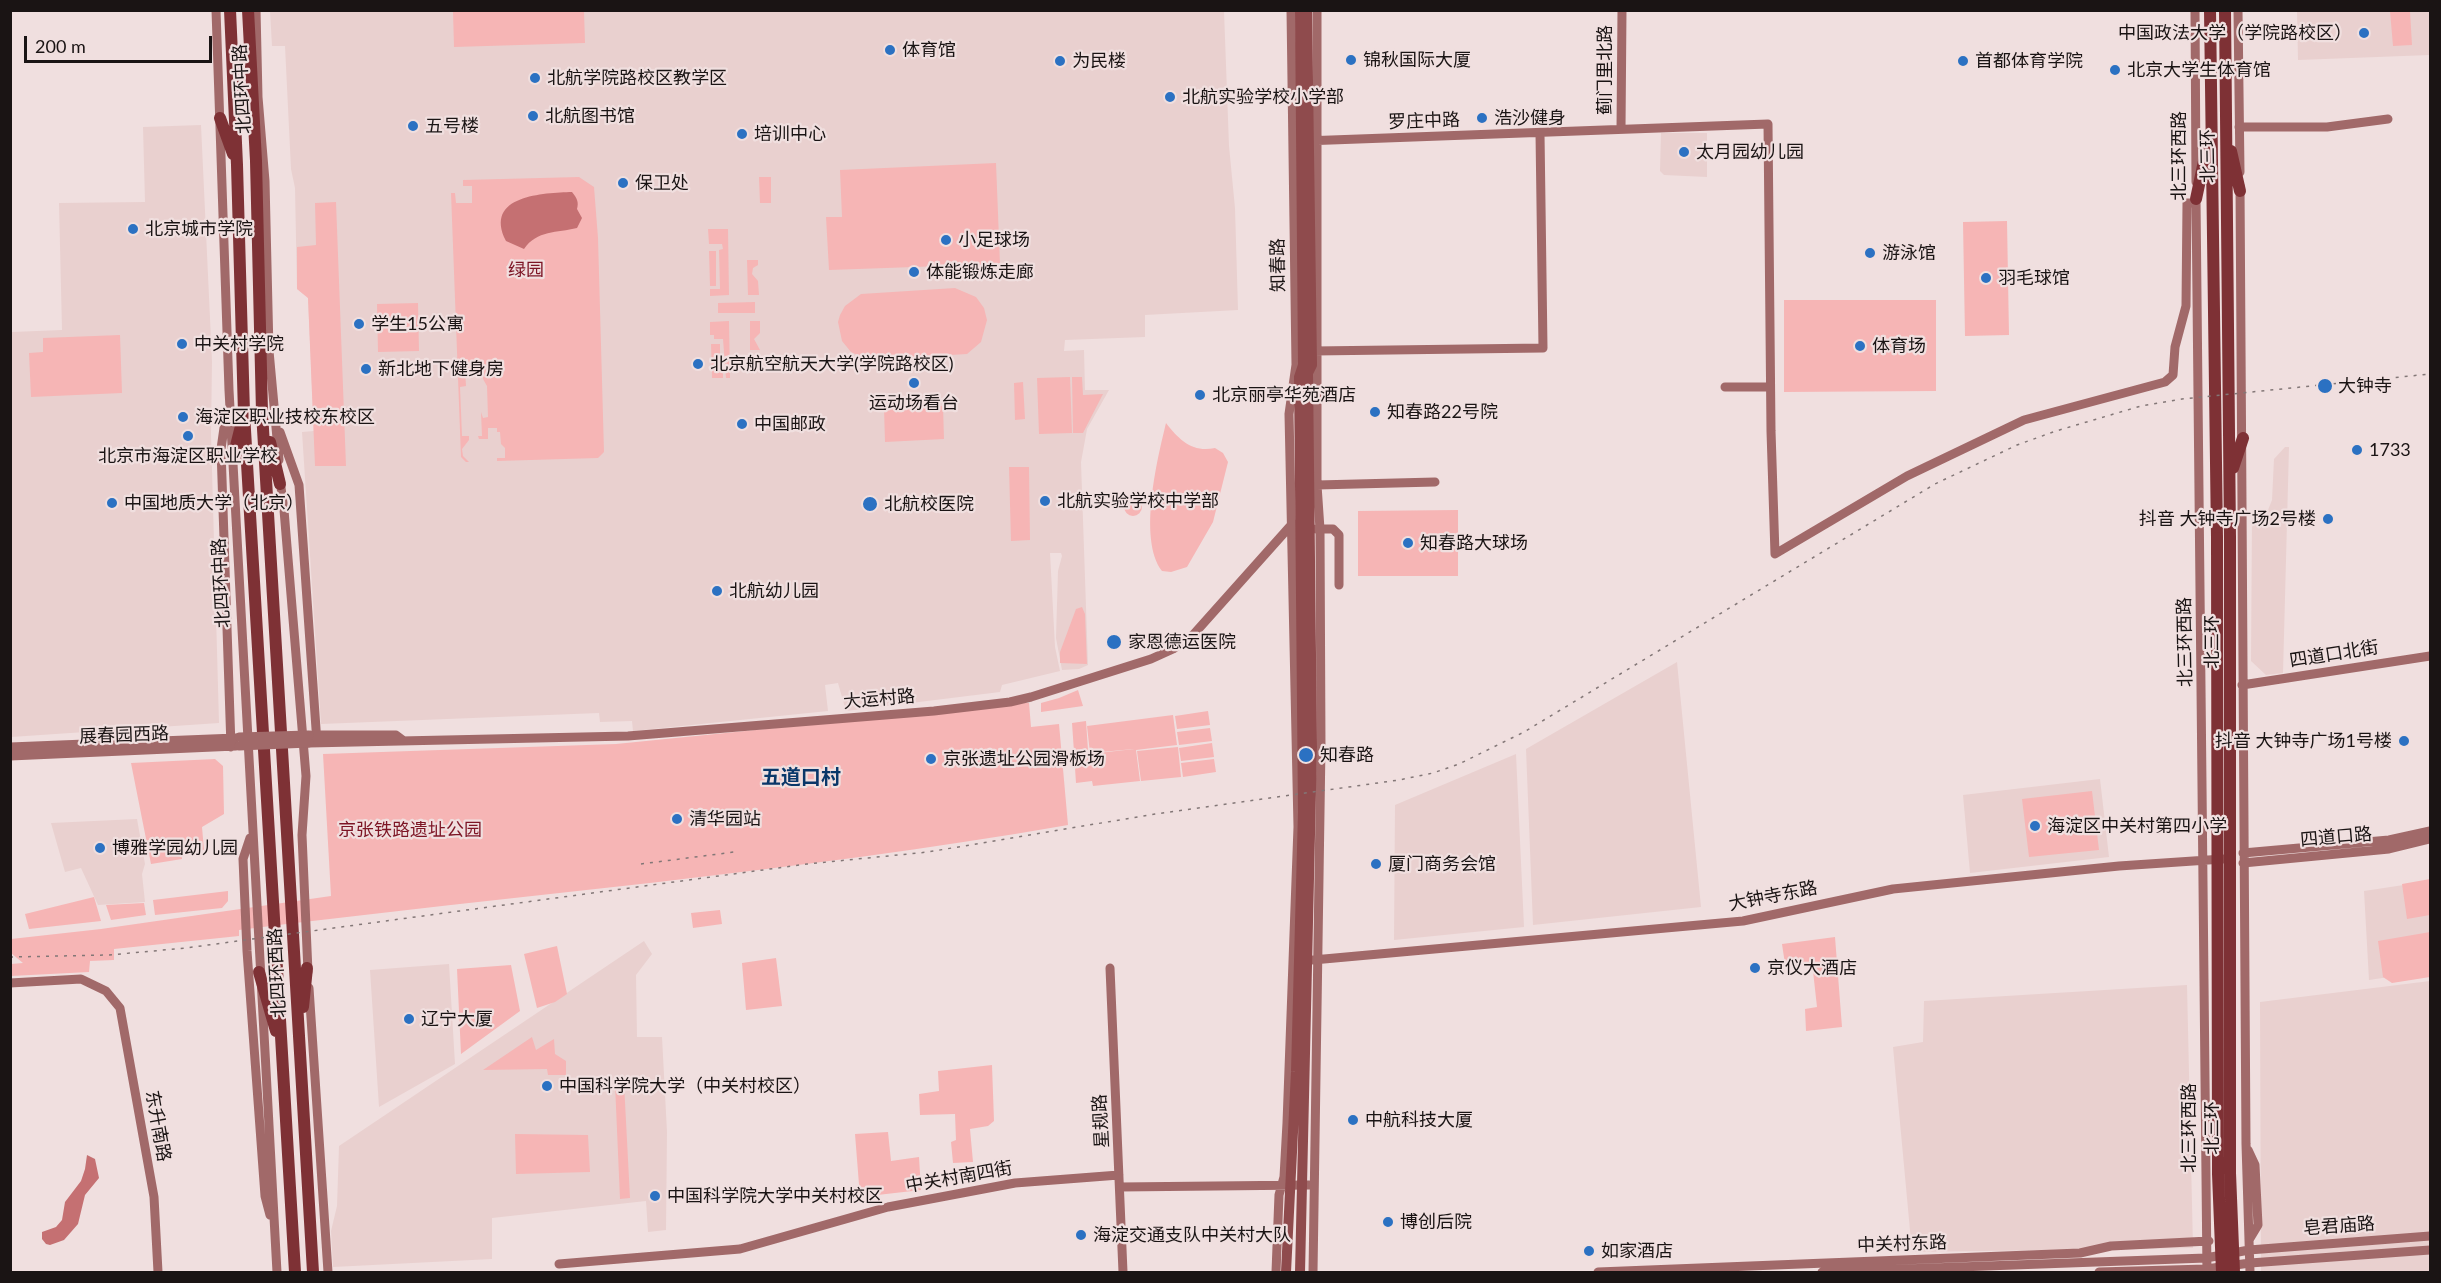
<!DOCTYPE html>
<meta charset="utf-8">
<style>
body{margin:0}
#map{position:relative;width:2441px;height:1283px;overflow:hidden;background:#f0dfdf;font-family:Lato,sans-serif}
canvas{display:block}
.frame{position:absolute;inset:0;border:12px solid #1a1414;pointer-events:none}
.scale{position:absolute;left:24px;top:36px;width:188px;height:27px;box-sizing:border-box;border:3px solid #1a1414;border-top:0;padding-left:8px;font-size:18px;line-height:21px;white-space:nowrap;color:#1a1414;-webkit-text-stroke:4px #f0dfdf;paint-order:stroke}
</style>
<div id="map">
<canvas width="2441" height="1283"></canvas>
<div class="frame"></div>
<div class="scale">200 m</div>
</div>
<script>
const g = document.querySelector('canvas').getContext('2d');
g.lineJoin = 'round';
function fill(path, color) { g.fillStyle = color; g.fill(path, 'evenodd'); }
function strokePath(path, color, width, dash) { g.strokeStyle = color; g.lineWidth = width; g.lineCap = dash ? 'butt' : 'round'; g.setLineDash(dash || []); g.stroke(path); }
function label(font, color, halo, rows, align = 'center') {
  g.font = font + ' Lato,"Noto Sans SC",sans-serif'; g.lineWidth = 4.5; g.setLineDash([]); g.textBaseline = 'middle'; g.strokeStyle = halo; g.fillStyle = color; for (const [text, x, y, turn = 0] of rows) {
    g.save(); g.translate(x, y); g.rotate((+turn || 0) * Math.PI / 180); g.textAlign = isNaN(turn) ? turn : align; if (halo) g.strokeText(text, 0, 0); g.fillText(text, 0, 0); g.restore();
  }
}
const built = new Path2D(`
 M 270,11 L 1224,11 L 1229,146 L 1235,208 L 1238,310 L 1145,315 L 1145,337 L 1065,340 L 1064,351 L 1084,350 L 1085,390 L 1109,390 L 1087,429 L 1081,462 L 1088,665 L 1079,669 L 1062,670 L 1056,638 L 1058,571 L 1062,556 L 1061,553 L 1050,553 L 1055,647 L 1060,671 L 1002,685 L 1000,692 L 846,711 L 838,683 L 825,685 L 828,711 L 633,731 L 632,721 L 600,722 L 599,713 L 321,724 L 302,432 L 314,431 L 308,298 L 297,289 L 295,188 L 291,169 L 285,46 L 272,46 Z
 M 2297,11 L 2430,11 L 2430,55 L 2298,60 Z
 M 201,125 L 212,361 L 211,434 L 219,723 L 11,737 L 10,295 L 12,332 L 62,330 L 59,203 L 145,202 L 143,127 Z
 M 1661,133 L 1707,133 L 1707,177 L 1664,175 L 1660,171 Z
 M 2285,447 L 2289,447 L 2283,673 L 2266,675 L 2251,661 L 2252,518 L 2268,510 L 2272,500 L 2274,459 Z
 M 1677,662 L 1701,907 L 1533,925 L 1526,749 Z
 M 1516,754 L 1524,927 L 1394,940 L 1395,805 Z
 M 2100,779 L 2109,857 L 1970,873 L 1963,795 Z
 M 137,819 L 145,864 L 142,874 L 145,902 L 98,905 L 81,868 L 65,872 L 51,823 Z
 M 2430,881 L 2430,971 L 2369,980 L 2364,891 Z
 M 644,941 L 652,954 L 636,975 L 637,1037 L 662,1037 L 667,1132 L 666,1230 L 648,1232 L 646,1201 L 492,1218 L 492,1259 L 333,1267 L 331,1231 L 337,1206 L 339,1146 Z
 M 449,964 L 455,1064 L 379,1107 L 370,970 Z
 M 2430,981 L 2430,1272 L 2261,1272 L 2260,1002 Z
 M 2187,985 L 2193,1248 L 1912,1252 L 1893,1047 L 1923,1042 L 1924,1001 Z`);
const green = new Path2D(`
 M 453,11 L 584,11 L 585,43 L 454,47 Z
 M 2390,11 L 2410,11 L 2412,45 L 2393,46 Z
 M 996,163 L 1000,264 L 829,270 L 826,217 L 842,217 L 840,170 Z
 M 579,177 L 594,187 L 598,238 L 604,452 L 598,458 L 497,461 L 497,458 L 505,458 L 505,448 L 501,444 L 500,432 L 497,432 L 497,428 L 488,428 L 488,439 L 479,439 L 478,436 L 482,436 L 481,412 L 483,418 L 488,417 L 487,386 L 483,379 L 483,369 L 465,369 L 466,386 L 460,387 L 462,436 L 469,436 L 469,440 L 462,449 L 463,456 L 469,462 L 466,462 L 461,457 L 451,193 L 455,193 L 456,203 L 472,203 L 472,186 L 463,186 L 463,180 Z
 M 759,177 L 771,177 L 771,203 L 760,203 Z
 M 336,202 L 346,466 L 315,466 L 308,298 L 297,289 L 297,247 L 316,245 L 315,203 Z
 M 2007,221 L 2009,335 L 1965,336 L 1963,222 Z
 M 708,229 L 728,229 L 729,295 L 710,296 L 710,289 L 720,289 L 719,250 L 723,249 L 722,244 L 709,244 Z
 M 709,251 L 716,251 L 716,286 L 710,286 Z
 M 747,260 L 758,260 L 758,265 L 753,268 L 752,274 L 758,281 L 759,295 L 748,295 Z
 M 955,288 L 976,297 L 984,308 L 987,320 L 981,342 L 967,354 L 868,360 L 851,352 L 842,341 L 838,322 L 840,315 L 845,306 L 861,294 Z
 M 1784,300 L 1936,300 L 1936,391 L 1784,392 Z
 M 755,302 L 755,313 L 718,313 L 718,303 Z
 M 418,303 L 419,351 L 378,352 L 377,304 Z
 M 729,321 L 730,378 L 726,378 L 723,339 L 714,339 L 714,335 L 710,335 L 710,322 Z
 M 750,321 L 760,321 L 760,333 L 754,339 L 760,350 L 750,350 Z
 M 120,335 L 122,393 L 31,397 L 29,353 L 43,352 L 43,338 Z
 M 711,344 L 720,344 L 720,368 L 723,369 L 723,378 L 712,378 Z
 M 1070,377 L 1072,433 L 1039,434 L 1037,378 Z
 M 1072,377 L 1082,377 L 1083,395 L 1103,394 L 1083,433 L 1073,433 Z
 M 1023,382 L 1025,419 L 1015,420 L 1014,383 Z
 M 943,406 L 944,439 L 885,442 L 884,408 Z
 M 1166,423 C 1179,440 1193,453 1215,448 L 1223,453 L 1228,462 L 1213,522 L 1187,567 L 1171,572 L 1162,571 C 1138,539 1157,460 1166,423 Z
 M 1009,467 L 1029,467 L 1030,540 L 1011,541 Z
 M1124 507a9 9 0 1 1 18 0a9 9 0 1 1-18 0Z
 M 1458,510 L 1458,576 L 1358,576 L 1358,511 Z
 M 1082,607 L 1085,614 L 1087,664 L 1060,663 L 1060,652 L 1076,609 Z
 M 1078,690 L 1083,706 L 1041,712 L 1041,703 L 1059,698 Z
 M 1024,703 L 1029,703 L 1031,727 L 1059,724 L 1068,825 C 794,873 515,895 239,930 L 239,936 L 114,949 L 114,960 L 90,961 L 89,972 L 11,976 L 11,964 L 23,963 L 11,953 L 11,939 L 101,929 L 331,896 L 323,754 L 616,744 Z
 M 1208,711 L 1210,725 L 1177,729 L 1175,716 Z
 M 1173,715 L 1177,745 L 1136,750 L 1140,781 L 1093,786 L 1092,781 L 1076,783 L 1074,753 L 1089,751 L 1089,754 L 1134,749 L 1090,753 L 1087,726 Z
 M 1086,721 L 1088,750 L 1074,752 L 1072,723 Z
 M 1210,728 L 1212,741 L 1179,745 L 1177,732 Z
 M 1212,743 L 1214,757 L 1181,761 L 1179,748 Z
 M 1178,747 L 1181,777 L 1141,781 L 1137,751 Z
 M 215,759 L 223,766 L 224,814 L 202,827 L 204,850 L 182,853 L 182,859 L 151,864 L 131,763 Z
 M 1214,759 L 1216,772 L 1183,777 L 1181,763 Z
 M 2092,791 L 2099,850 L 2029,857 L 2022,799 Z
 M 2430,879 L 2430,915 L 2407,919 L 2402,884 Z
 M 228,891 L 228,901 L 222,908 L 155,915 L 153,900 Z
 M 94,897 L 101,921 L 29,929 L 25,914 Z
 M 144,903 L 146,915 L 111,920 L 106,905 Z
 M 720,910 L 722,924 L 693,928 L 691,913 Z
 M 2430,932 L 2430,977 L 2392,983 L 2383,977 L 2378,941 Z
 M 1835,937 L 1842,1027 L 1806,1031 L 1805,1009 L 1817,1007 L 1812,962 L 1785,964 L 1782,944 Z
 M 557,946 L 567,994 L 555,1002 L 537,1008 L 524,954 Z
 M 776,958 L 782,1006 L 746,1010 L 742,963 Z
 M 511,965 L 520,1011 L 461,1054 L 457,969 Z
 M 532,1037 L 536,1050 L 554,1039 L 555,1054 L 566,1061 L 566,1075 L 548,1075 L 547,1069 L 483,1070 Z
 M 992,1065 L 994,1121 L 988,1126 L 970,1129 L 973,1162 L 953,1163 L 951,1142 L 956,1140 L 955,1114 L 920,1115 L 919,1094 L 939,1091 L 938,1071 Z
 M 624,1083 L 630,1198 L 620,1199 L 615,1084 Z
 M 888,1132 L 891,1161 L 919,1157 L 921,1190 L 860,1197 L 855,1134 Z
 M 515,1134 L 588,1135 L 590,1172 L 516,1174 Z`);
const water = new Path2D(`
 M 572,192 C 577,198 579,202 577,209 L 582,218 L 577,228 C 557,233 537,230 524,249 L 506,241 C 483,195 544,193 572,192 Z
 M 87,1155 L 95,1159 L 99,1178 L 85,1195 L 78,1224 L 64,1240 L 50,1245 L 46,1244 L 42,1239 L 42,1232 L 56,1227 L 62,1220 L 65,1202 L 81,1181 L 85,1169 Z`);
const secondary = new Path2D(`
 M 216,10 L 229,390 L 277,1272
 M 256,10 L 258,97 L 265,181 L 269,351 L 279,460
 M 2195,10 L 2196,182
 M 2238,10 L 2240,172
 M 2239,127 L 2327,127 L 2388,119
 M 1621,129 L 1622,10
 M 1304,141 L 1768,124 L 1771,431 L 1775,554 L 1907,476 L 2024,420 L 2165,382 L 2173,375 L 2175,347 L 2186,306 L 2187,203 L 2196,203
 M 2240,186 L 2246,1144 L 2250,1272
 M 2196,199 L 2207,1272
 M 1314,351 L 1543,348 L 1540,133
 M 1725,387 L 1770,387
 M 226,414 L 221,449 L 231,747
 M 280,432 L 299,485 L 317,743
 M 280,480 L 284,510 L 306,776 L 302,835 L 308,972
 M 1317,485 L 1435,482
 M 1316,529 L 1333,529 L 1339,535 L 1339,585
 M 2242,685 L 2430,656
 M 312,735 L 396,735 L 404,741
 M 309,743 L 628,736 L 934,711 L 1010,702 L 1031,697 L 1151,659 L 1173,649 L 1193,635 L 1293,523
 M 10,747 L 236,738
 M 10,756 L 236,746
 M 250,838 L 243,859 L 247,951 L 265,1196 L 270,1215
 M 2243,853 L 2389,840 L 2430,831
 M 2243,863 L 2389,849 L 2430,839
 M 1313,960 L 1743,921 L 1893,889 L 2119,866 L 2223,859
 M 1110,968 L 1123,1272
 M 10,983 L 81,979 L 106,991 L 120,1008 L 154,1197 L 158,1272
 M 309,988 L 328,1272
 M 2248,1150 L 2255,1165 L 2258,1225 L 2249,1240
 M 1120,1187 L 1309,1185
 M 559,1264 L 740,1249 L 888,1207 L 1015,1183 L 1119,1175
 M 1276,1272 L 1279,1195 L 1284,1177 L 1287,1123 L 1298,827 L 1289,414 L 1296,365 L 1291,10
 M 1313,1272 L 1321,746 L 1320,529 L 1317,485 L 1317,10
 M 1598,1272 L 2080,1253 L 2111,1246 L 2209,1241
 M 1822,1272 L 2206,1258 L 2249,1250 L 2430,1236
 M 2099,1272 L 2206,1269 L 2250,1263 L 2430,1250`);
const primary = new Path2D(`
 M 1286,1272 L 1296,1072 L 1303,812 L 1299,377 L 1303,365 L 1300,10
 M 1300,1272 L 1312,747 L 1308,373 L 1312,365 L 1307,10`);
const highway = new Path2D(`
 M 230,10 L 237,165 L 244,413 L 295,1272
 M 248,10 L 256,161 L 262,412 L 313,1272
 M 2210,10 L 2217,538
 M 2225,10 L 2230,538
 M 220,118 L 233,154
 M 2231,151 L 2240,191
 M 2196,199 L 2207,147
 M 270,442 L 280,484
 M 233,458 L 241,426
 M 2233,468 L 2243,438
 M 259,972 L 276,1031
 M 303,1007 L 307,968`);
const rail = new Path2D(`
 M 641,864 L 734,852
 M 10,957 L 109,955 L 186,948 L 807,864 L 928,852 L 1155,814 L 1399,780 L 1433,773 L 1459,764 L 1524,732 L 1935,484 L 2017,445 L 2056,431 L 2141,406 L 2182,399 L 2430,374`);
const secondaryBridge = new Path2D(`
 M 239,737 L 309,735
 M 239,746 L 309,743`);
const highwayBridge = new Path2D(`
 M 2217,538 L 2218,1174 L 2222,1272
 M 2230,538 L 2230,1173 L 2234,1272`);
const markers = [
 [2364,33,6,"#2b71c2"],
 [890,50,6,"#2b71c2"],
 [1351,60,6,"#2b71c2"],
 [1060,61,6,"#2b71c2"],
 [1963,61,6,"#2b71c2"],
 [2115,70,6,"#2b71c2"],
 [535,78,6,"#2b71c2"],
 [1170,97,6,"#2b71c2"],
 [533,116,6,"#2b71c2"],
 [1482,118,6,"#2b71c2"],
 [413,126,6,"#2b71c2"],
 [742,134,6,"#2b71c2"],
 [1684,152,6,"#2b71c2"],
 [623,183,6,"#2b71c2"],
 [133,229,6,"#2b71c2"],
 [946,240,6,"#2b71c2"],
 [1870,253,6,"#2b71c2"],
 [914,272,6,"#2b71c2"],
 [1986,278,6,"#2b71c2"],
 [359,324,6,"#2b71c2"],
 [182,344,6,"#2b71c2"],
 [1860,346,6,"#2b71c2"],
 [698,364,6,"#2b71c2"],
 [366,369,6,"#2b71c2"],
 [914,383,6,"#2b71c2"],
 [2325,386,8,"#2b71c2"],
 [1200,395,6,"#2b71c2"],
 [1375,412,6,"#2b71c2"],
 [183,417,6,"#2b71c2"],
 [742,424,6,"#2b71c2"],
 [188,436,6,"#2b71c2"],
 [2357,450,6,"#2b71c2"],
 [1045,501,6,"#2b71c2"],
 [112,503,6,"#2b71c2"],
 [870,504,8,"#2b71c2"],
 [2328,519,6,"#2b71c2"],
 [1408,543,6,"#2b71c2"],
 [717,591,6,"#2b71c2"],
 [1114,642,8,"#2b71c2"],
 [2404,741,6,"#2b71c2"],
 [1306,755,8,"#2b71c2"],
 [931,759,6,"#2b71c2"],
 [677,819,6,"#2b71c2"],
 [2035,826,6,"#2b71c2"],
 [100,848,6,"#2b71c2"],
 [1376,864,6,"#2b71c2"],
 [1755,968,6,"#2b71c2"],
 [409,1019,6,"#2b71c2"],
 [547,1086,6,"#2b71c2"],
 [1353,1120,6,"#2b71c2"],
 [655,1196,6,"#2b71c2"],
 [1388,1222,6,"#2b71c2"],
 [1081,1235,6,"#2b71c2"],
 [1589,1251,6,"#2b71c2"]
];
const poiNames = [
 ["中国政法大学（学院路校区）",2352,33,"right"],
 ["体育馆",902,50],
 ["锦秋国际大厦",1363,60],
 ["为民楼",1072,61],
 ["首都体育学院",1975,61],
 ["北京大学生体育馆",2127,70],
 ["北航学院路校区教学区",547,78],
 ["北航实验学校小学部",1182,97],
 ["北航图书馆",545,116],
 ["浩沙健身",1494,118],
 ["五号楼",425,126],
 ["培训中心",754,134],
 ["太月园幼儿园",1696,152],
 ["保卫处",635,183],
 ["北京城市学院",145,229],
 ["小足球场",958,240],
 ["游泳馆",1882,253],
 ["体能锻炼走廊",926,272],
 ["羽毛球馆",1998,278],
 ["学生15公寓",371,324],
 ["中关村学院",194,344],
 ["体育场",1872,346],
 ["北京航空航天大学(学院路校区)",710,364],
 ["新北地下健身房",378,369],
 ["大钟寺",2338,386],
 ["北京丽亭华苑酒店",1212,395],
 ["运动场看台",914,403,"center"],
 ["知春路22号院",1387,412],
 ["海淀区职业技校东校区",195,417],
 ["中国邮政",754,424],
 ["1733",2369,450],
 ["北京市海淀区职业学校",188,456,"center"],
 ["北航实验学校中学部",1057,501],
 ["中国地质大学（北京）",124,503],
 ["北航校医院",884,504],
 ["抖音 大钟寺广场2号楼",2316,519,"right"],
 ["知春路大球场",1420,543],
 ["北航幼儿园",729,591],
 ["家恩德运医院",1128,642],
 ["抖音 大钟寺广场1号楼",2392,741,"right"],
 ["知春路",1320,755],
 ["京张遗址公园滑板场",943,759],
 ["清华园站",689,819],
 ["海淀区中关村第四小学",2047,826],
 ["博雅学园幼儿园",112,848],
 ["厦门商务会馆",1388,864],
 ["京仪大酒店",1767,968],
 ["辽宁大厦",421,1019],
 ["中国科学院大学（中关村校区）",559,1086],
 ["中航科技大厦",1365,1120],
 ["中国科学院大学中关村校区",667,1196],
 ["博创后院",1400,1222],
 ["海淀交通支队中关村大队",1093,1235],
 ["如家酒店",1601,1251]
];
const streetNames = [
 ["蓟门里北路",1605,70,-90],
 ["北四环中路",242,89,-93],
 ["罗庄中路",1424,121,-2],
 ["北三环西路",2179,156,-90],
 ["北三环",2208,156,-91],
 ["知春路",1278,265,-91],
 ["北四环中路",221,583,-93],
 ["北三环西路",2185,642,-91],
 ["北三环",2212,642,-90],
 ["四道口北街",2334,654,-9],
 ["大运村路",879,699,-5],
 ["展春园西路",124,735,-2],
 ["四道口路",2336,837,-5],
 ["大钟寺东路",1773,896,-11],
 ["北四环西路",277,973,-93],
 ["星规路",1101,1121,-93],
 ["东升南路",158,1126,80],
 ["北三环西路",2189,1128,-90],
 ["北三环",2212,1128,-90],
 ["中关村南四街",959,1177,-10],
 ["皂君庙路",2339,1226,-4],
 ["中关村东路",1902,1244,-2]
];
const parkNames = [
 ["绿园",526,270],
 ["京张铁路遗址公园",410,830]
];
const neighbourhoodNames = [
 ["五道口村",801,778]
];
fill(built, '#e9d0cf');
fill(green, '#f6b5b5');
fill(water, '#c57072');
strokePath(secondary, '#a16969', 9);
strokePath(primary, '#8f4b4d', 10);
strokePath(highway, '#7e3135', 12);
strokePath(rail, '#837777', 1.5, [3, 6]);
strokePath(secondaryBridge, '#a16969', 9);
strokePath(highwayBridge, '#7e3135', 12);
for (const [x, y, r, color] of markers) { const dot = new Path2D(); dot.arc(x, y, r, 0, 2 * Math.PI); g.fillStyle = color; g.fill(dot); strokePath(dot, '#f0dfdf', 2); }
label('18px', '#1a1414', '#f0dfdf', poiNames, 'left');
label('18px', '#1a1414', '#f0dfdf', streetNames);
label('18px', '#7d1525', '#f0dfdf', parkNames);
label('bold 20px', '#093769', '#f0dfdf', neighbourhoodNames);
</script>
